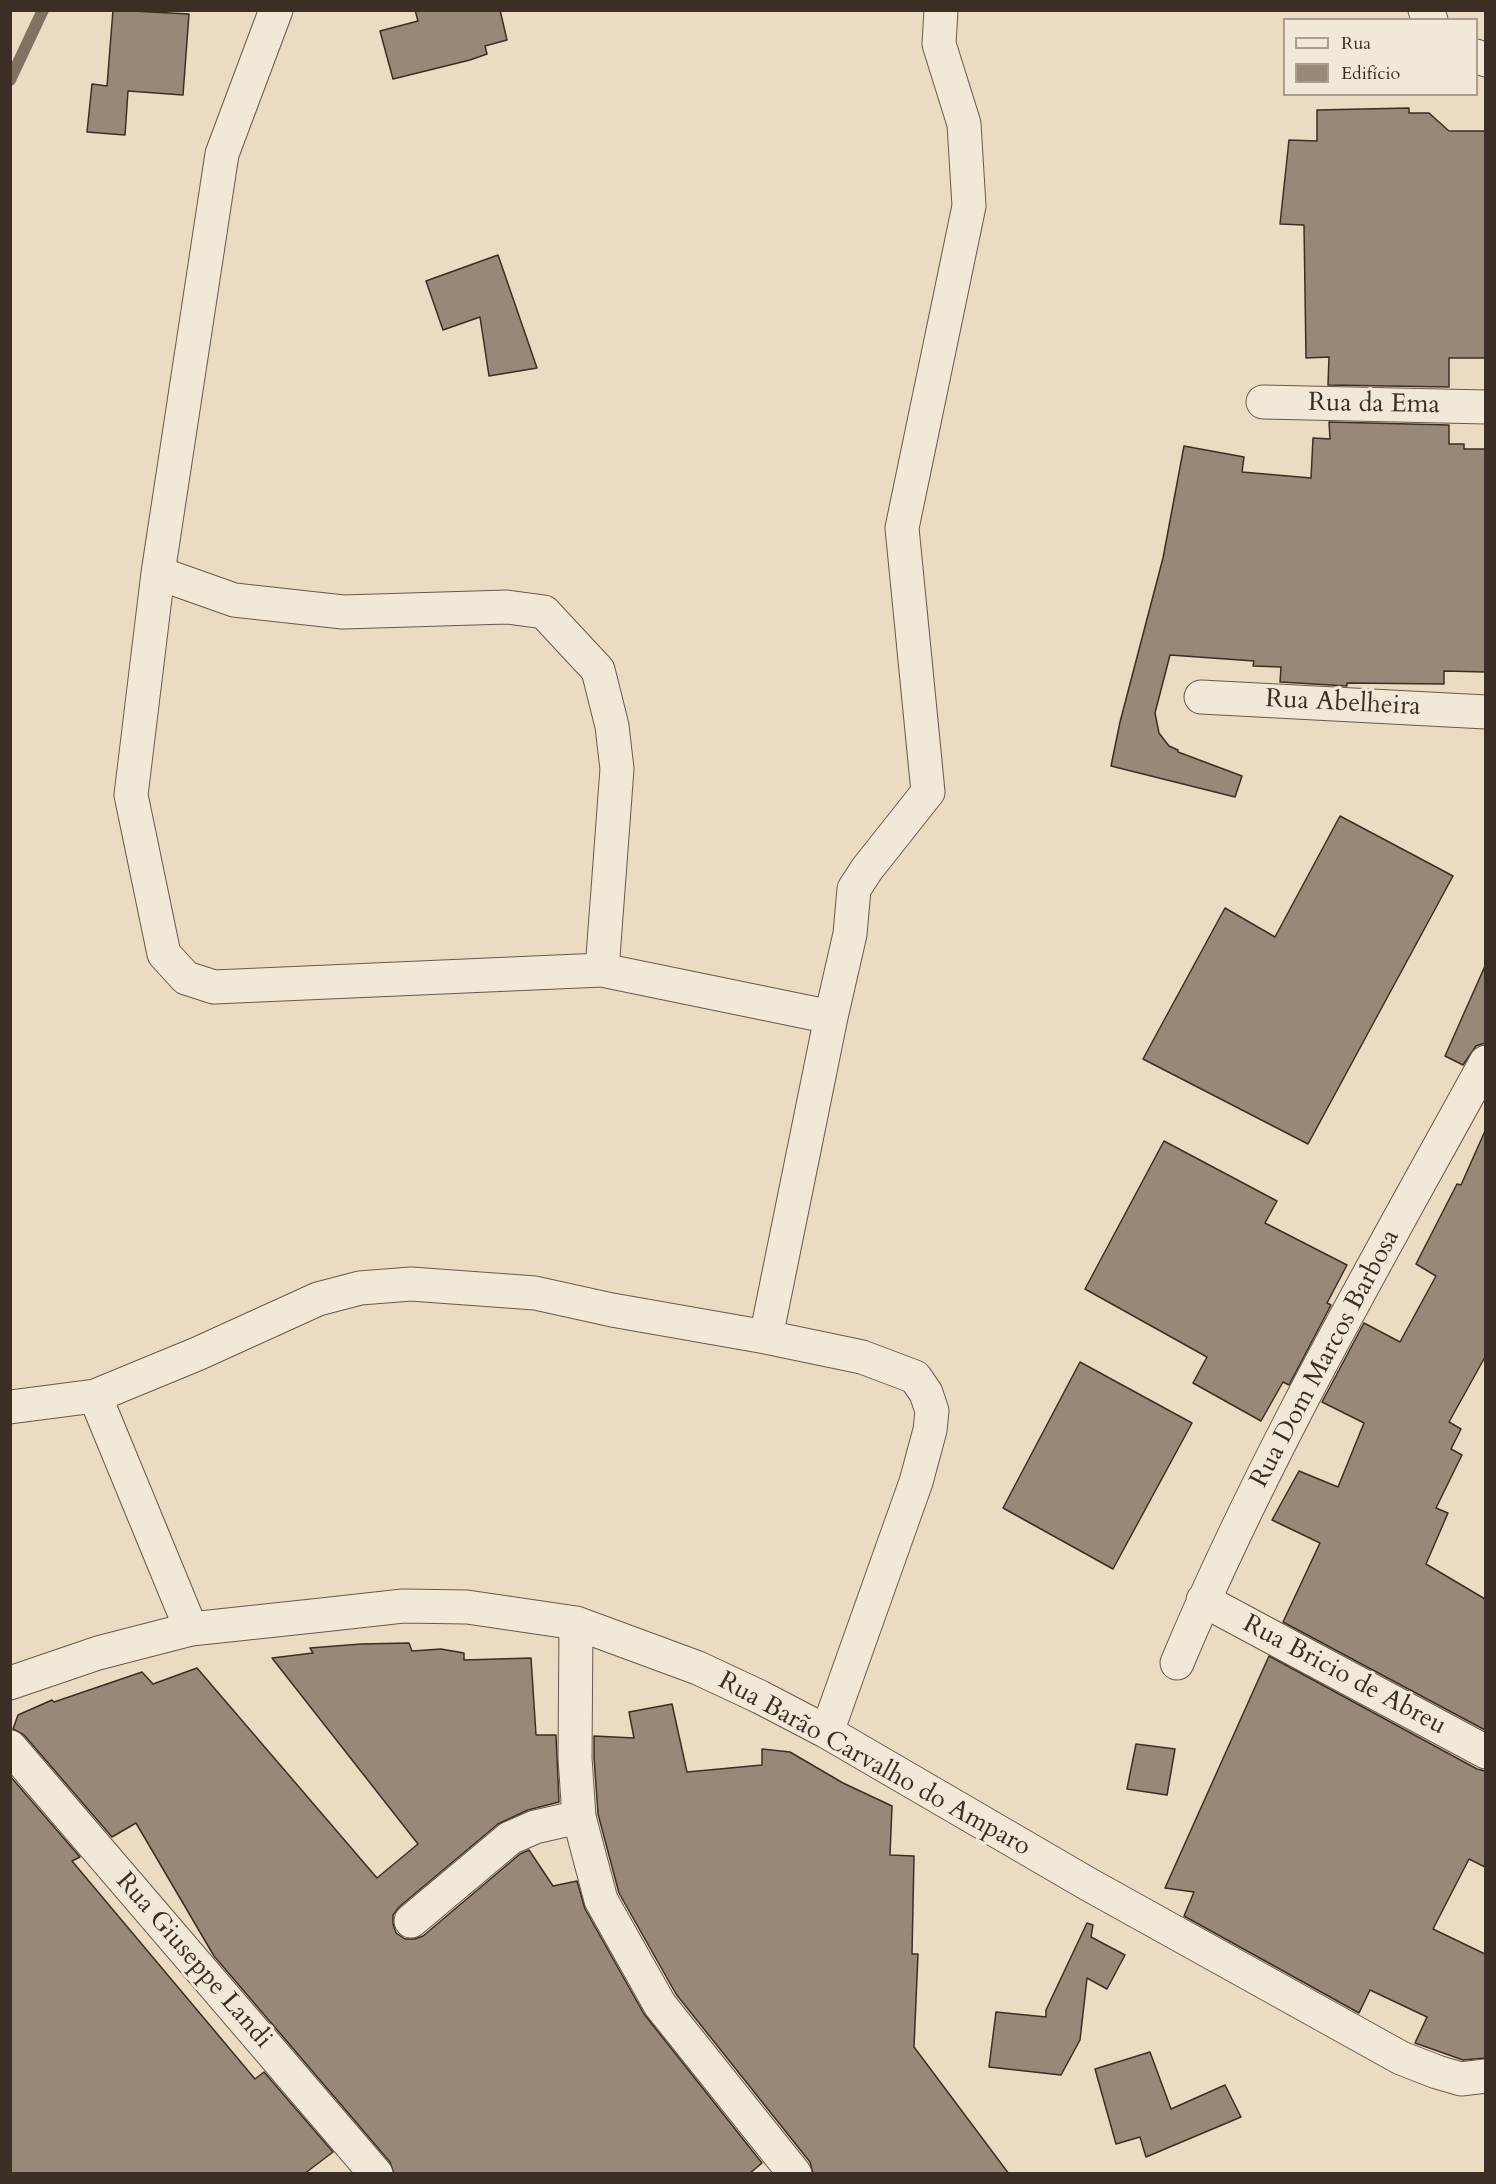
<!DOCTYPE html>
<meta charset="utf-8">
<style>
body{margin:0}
#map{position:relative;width:1496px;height:2184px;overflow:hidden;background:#ebdbc3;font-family:Cardo,serif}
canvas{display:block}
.frame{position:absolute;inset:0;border:12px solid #3b2e24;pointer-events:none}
.legend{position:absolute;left:1283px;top:18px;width:195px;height:78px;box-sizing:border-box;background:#f2e8d8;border:2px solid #a99e90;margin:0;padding:8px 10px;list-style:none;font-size:18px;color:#3b2e24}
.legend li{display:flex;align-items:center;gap:12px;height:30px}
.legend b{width:30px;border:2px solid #a99e90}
</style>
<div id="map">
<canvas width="1496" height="2184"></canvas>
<div class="frame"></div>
<ul class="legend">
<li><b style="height:8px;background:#f2e8d8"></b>Rua</li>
<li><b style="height:16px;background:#978877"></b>Edifício</li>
</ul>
</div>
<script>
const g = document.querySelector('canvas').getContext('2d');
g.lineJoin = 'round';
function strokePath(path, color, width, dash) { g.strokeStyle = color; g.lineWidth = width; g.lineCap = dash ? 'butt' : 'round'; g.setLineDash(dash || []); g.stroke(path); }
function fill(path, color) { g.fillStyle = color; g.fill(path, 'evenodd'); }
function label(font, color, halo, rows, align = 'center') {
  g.font = font + ' Cardo,serif'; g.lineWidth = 6; g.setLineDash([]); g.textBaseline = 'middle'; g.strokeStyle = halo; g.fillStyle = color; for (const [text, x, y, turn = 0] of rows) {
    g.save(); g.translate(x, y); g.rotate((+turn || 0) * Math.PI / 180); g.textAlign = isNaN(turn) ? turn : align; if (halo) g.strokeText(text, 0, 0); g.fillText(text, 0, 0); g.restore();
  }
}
const stream = new Path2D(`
 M 10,80 L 43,10`);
const building = new Path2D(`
 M 113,10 L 189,14 L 183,95 L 128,91 L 125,135 L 87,132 L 92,84 L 107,86 Z
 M 415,10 L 500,10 L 507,40 L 485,46 L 487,54 L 470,60 L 393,79 L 380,31 L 418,21 Z
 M 1409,108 L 1409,113 L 1429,113 L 1449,131 L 1485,131 L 1485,358 L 1449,358 L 1449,387 L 1328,385 L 1329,357 L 1306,358 L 1304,225 L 1280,224 L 1289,140 L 1317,141 L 1317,110 Z
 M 498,255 L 537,368 L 489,376 L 480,317 L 443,330 L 426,281 Z
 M 1329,422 L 1449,425 L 1449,444 L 1464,444 L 1464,449 L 1485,449 L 1485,672 L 1444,671 L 1444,684 L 1347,683 L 1347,686 L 1280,682 L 1281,667 L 1253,666 L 1254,661 L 1170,655 L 1155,713 L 1159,733 L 1169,746 L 1178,750 L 1178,752 L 1242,776 L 1235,797 L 1111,766 L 1120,722 L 1163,558 L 1184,446 L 1244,457 L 1242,472 L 1311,478 L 1313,438 L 1330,439 Z
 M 1340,816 L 1453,876 L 1308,1144 L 1143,1059 L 1225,908 L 1275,937 Z
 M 1485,966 L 1485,1043 L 1476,1046 L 1463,1065 L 1445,1056 Z
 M 1485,1131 L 1485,1357 L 1449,1422 L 1461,1429 L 1451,1449 L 1462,1455 L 1436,1508 L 1448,1513 L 1426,1564 L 1485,1599 L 1485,1730 L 1283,1622 L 1320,1543 L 1272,1520 L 1299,1471 L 1338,1487 L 1364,1423 L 1322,1402 L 1364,1323 L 1400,1342 L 1436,1276 L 1416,1264 L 1457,1184 L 1461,1185 Z
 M 1164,1141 L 1277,1201 L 1265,1223 L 1347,1265 L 1327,1303 L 1331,1305 L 1289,1385 L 1283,1382 L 1261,1421 L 1193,1383 L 1207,1357 L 1085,1289 Z
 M 1080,1362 L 1192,1423 L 1113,1569 L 1003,1508 Z
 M 409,1643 L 412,1651 L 441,1649 L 464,1653 L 464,1660 L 531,1658 L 536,1735 L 556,1735 L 559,1802 L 528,1810 L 498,1824 L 399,1907 L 393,1915 L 393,1924 L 396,1933 L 405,1939 L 415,1939 L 423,1936 L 520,1854 L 529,1850 L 553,1886 L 577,1881 L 585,1909 L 644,2014 L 762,2163 L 749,2174 L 394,2174 L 390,2162 L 214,1956 L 136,1823 L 112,1837 L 24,1735 L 13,1729 L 18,1715 L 52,1700 L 54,1702 L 142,1672 L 153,1684 L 197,1668 L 377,1878 L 418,1844 L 272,1658 L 313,1653 L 310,1648 L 361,1644 Z
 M 1269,1656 L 1477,1769 L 1485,1771 L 1485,1867 L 1469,1859 L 1433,1929 L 1485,1954 L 1485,2058 L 1463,2060 L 1415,2043 L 1427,2017 L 1370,1990 L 1359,2013 L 1184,1916 L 1194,1892 L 1165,1888 Z
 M 672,1704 L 687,1772 L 762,1765 L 762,1749 L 790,1752 L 843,1783 L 892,1806 L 890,1855 L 914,1856 L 912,1954 L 918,1954 L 914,2047 L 1009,2174 L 813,2174 L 810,2162 L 676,1994 L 619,1893 L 598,1814 L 594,1757 L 594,1736 L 634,1738 L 629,1712 Z
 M 1136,1744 L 1175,1749 L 1167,1795 L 1127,1789 Z
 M 10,1776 L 80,1857 L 72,1861 L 255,2079 L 264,2072 L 333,2152 L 304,2174 L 10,2174 Z
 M 1087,1923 L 1093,1925 L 1091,1937 L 1125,1955 L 1107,1989 L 1087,1978 L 1080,2040 L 1061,2075 L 989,2067 L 996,2012 L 1046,2017 L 1046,2010 Z
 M 1150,2052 L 1171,2109 L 1225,2085 L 1241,2117 L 1146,2157 L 1140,2137 L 1116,2144 L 1095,2069 Z`);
const minor = new Path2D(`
 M 276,10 L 222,154 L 158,573 L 234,600 L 343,612 L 507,607 L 544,612 L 598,670 L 612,726 L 617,769 L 602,970 L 831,1017
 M 1425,10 L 1431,20
 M 1476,56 L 1486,60
 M 1263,402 L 1486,407
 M 158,573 L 131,795 L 164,954 L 186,978 L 214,987 L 602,970
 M 1201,697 L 1486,712
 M 766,1337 L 831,1017 L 850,934 L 854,889 L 867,869 L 928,792 L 902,528 L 969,206 L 964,124 L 939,44 L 941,10
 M 95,1396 L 191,1629
 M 10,1407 L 95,1396 L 197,1354 L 318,1299 L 360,1288 L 411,1284 L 535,1293 L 612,1310 L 766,1337 L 862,1357 L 915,1377 L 926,1393 L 932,1411 L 930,1430 L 916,1482 L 827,1732
 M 1203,1600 L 1486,1752
 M 576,1623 L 575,1758 L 579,1817 L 601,1900 L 660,2005 L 795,2174
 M 1177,1663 C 1264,1455 1378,1259 1486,1062
 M 10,1683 L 98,1653 L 191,1629 L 322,1615 L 403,1606 L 467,1607 L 576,1623 L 698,1668 L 760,1697 L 827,1732 L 1088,1884 L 1401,2058 L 1437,2072 L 1461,2079 L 1486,2076
 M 10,1747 L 376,2174
 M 411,1921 L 510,1838 L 535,1827 L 579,1817`);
const streetNames = [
 ["Rua da Ema",1374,405,1],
 ["Rua Abelheira",1343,704,3],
 ["Rua Dom Marcos Barbosa",1326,1359,-62],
 ["Rua Bricio de Abreu",1344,1676,28],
 ["Rua Barão Carvalho do Amparo",874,1765,29],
 ["Rua Giuseppe Landi",193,1961,49]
];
strokePath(stream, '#817263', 12);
fill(building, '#978877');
strokePath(building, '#3b2e24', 1.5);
strokePath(minor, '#67594c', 35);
strokePath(minor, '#f2e8d8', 33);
label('26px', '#3b2e24', '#f2e8d8', streetNames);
</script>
